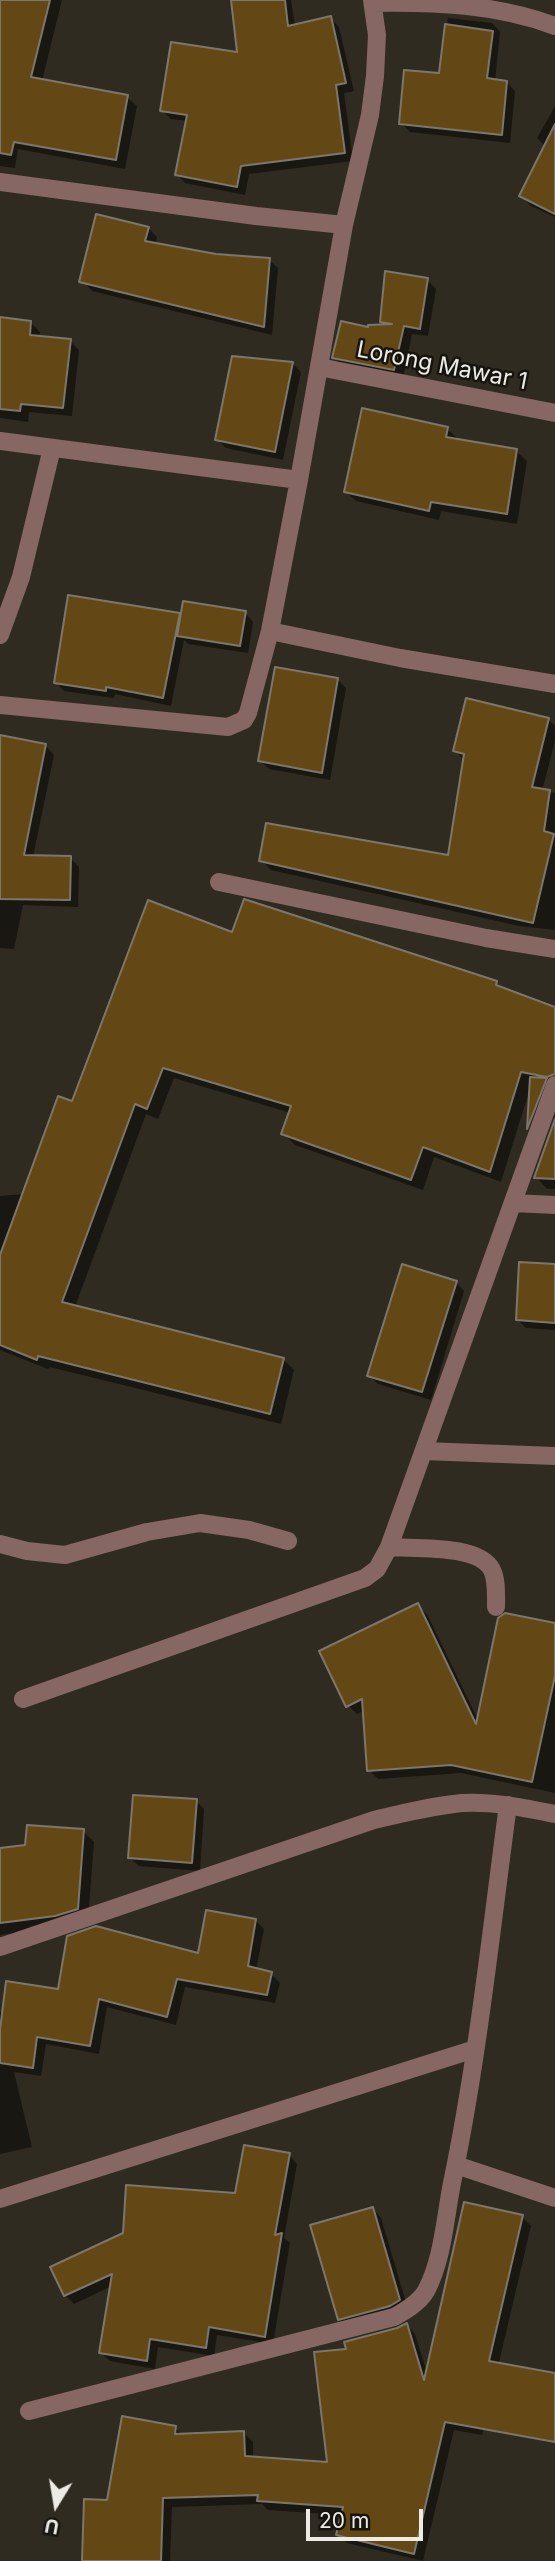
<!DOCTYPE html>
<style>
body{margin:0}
#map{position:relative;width:555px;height:2561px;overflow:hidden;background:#302b21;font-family:Inter,sans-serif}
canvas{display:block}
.north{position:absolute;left:21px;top:2470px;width:70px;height:70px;-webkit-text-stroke:5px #16140f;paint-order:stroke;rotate:191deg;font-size:19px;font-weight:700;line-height:28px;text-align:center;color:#eeebe4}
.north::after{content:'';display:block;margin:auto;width:24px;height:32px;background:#eeebe4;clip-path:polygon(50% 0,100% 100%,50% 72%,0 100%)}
.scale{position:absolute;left:306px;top:2509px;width:117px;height:32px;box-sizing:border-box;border:4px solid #eeebe4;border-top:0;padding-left:9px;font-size:21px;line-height:24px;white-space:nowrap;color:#eeebe4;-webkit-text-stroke:5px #16140f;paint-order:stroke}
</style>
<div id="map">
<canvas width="555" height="2561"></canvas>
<div class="north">U</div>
<div class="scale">20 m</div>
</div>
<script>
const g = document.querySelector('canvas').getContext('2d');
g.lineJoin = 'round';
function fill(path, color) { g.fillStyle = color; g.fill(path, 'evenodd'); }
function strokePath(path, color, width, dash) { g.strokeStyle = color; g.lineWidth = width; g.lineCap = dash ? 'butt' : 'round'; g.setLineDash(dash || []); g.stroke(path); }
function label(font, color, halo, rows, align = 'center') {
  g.font = font + ' Inter,sans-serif'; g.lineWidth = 5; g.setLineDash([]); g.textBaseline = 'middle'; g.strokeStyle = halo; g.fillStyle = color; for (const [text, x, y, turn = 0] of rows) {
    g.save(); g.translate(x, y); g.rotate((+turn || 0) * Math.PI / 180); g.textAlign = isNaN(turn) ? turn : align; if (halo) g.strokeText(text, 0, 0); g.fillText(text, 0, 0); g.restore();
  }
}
const shadow = new Path2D(`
 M 0,0 L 62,0 L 42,81 L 127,97 L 137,106 L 125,169 L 18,149 L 15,168 L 0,166 Z
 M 233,0 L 291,0 L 295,26 L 330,18 L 339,27 L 354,91 L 344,93 L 353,161 L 249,174 L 245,195 L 185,183 L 177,174 L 188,121 L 171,119 L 162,110 L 239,54 Z
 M 448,18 L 492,23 L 500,32 L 495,81 L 506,82 L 515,91 L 510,143 L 410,132 L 401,123 L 440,75 Z
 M 555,106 L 555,217 L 531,206 L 521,196 L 546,147 L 537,138 Z
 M 148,228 L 157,237 L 155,244 L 216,256 L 269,260 L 278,268 L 272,335 L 92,291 L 84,282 Z
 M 427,280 L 436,289 L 428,336 L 412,334 L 403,378 L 343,366 L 334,357 L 369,329 L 386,326 L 382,321 Z
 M 0,319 L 31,323 L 40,332 L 39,338 L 70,341 L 79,350 L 72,416 L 29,412 L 28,422 L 0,418 Z
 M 293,364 L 301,372 L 283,460 L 226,448 L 217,439 Z
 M 447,429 L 458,439 L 516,451 L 527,461 L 517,524 L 441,511 L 439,520 L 356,501 L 345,491 Z
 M 245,613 L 253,622 L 248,653 L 188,644 L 184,640 L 171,706 L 115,694 L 114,698 L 64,691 L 56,682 L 179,615 L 182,618 Z
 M 338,680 L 346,688 L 330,780 L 269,769 L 260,761 Z
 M 467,700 L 549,720 L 555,726 L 555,741 L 542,791 L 555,793 L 555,930 L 519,926 L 271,870 L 261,860 L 449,858 L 464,760 L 454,750 Z
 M 0,737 L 46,746 L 54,755 L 33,857 L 70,858 L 79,867 L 78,907 L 23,905 L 14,949 L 0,948 Z
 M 233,934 L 496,983 L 503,990 L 555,1009 L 555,1086 L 532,1082 L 501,1182 L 434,1157 L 423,1190 L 295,1145 L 284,1134 L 291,1113 L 174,1078 L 158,1119 L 146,1114 L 75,1307 L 283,1359 L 294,1370 L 281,1424 L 50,1367 L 48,1369 L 0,1350 L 0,1196 L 24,1194 L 73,1103 Z
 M 555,1124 L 555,1189 L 547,1189 L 536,1177 Z
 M 555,1266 L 555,1330 L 526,1328 L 518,1320 Z
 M 456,1282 L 464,1291 L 431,1400 L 378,1384 L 369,1375 Z
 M 418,1606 L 427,1614 L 479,1722 L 555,1625 L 555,1793 L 461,1773 L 378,1779 L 369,1770 L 364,1711 L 357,1714 L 348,1705 Z
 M 196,1801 L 204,1809 L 200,1871 L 139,1866 L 130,1858 Z
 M 83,1831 L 94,1842 L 88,1919 L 66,1926 L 0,1935 L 0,1850 L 27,1846 Z
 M 255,1920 L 264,1929 L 256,1970 L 271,1974 L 280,1983 L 275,2003 L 185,1987 L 176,2025 L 107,2007 L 99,2054 L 46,2044 L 41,2076 L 14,2072 L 32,2147 L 0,2154 L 0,2012 L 4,2013 L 59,1991 L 200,1955 Z
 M 289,2155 L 297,2164 L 284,2238 L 290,2243 L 273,2344 L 217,2335 L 214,2356 L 158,2347 L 155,2369 L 110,2361 L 101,2353 L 112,2286 L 74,2304 L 65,2295 L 237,2195 Z
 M 373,2209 L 381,2218 L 408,2309 L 348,2327 L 339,2319 Z
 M 522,2217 L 531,2226 L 482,2435 L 454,2430 L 423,2561 L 347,2543 L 338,2534 L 343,2515 L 268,2510 L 262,2504 L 172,2507 L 170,2561 L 83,2561 L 108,2502 L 175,2428 L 182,2435 L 244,2433 L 253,2442 L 253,2458 L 329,2463 L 348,2350 L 407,2325 L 415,2334 L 427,2373 Z`);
const building = new Path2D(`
 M 0,0 L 50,0 L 31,77 L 128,95 L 116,160 L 14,142 L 11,155 L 0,153 Z
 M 231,0 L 285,0 L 288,26 L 331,16 L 346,83 L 336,85 L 345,153 L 241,166 L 237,187 L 175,175 L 187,115 L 160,111 L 171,42 L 237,52 Z
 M 445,24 L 493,31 L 487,78 L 507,81 L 502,135 L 399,124 L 404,70 L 439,73 Z
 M 555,124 L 555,214 L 519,196 Z
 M 96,214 L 149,227 L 145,241 L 216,254 L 270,258 L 264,327 L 79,282 Z
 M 385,271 L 428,278 L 420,329 L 404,326 L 394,370 L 332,358 L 341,321 L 368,327 L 368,325 L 392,324 L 380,322 Z
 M 0,317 L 31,321 L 30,335 L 71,339 L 63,408 L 21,404 L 20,411 L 0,409 Z
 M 232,356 L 293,362 L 275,452 L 215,440 Z
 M 362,408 L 448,427 L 446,437 L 517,449 L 507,514 L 431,502 L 429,511 L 344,492 Z
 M 68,595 L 180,613 L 163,698 L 106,687 L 106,691 L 54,683 Z
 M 183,601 L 246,611 L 240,646 L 177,636 Z
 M 275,667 L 338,678 L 322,773 L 258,761 Z
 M 466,698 L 549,718 L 532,787 L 550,790 L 544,831 L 554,834 L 533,923 L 259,861 L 266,823 L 448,855 L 464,754 L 453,751 Z
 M 0,735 L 46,744 L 24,855 L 71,856 L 70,900 L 0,899 Z
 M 244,899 L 497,981 L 496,985 L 555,1007 L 555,1074 L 547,1077 L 521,1072 L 490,1172 L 423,1147 L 411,1180 L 281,1134 L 291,1106 L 163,1068 L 147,1109 L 135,1104 L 62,1302 L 284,1358 L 270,1414 L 38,1356 L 37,1360 L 0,1345 L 0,1255 L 58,1096 L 72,1101 L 148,900 L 232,932 Z
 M 530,1077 L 547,1078 L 527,1129 Z
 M 555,1119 L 555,1179 L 534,1178 Z
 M 519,1262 L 555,1264 L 555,1323 L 516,1320 Z
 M 402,1264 L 457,1281 L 422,1392 L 367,1376 Z
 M 418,1603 L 476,1724 L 498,1618 L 505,1613 L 555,1623 L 555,1676 L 532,1782 L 451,1765 L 367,1771 L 362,1699 L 346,1707 L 319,1651 Z
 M 133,1795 L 197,1799 L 192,1863 L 128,1858 Z
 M 27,1825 L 84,1829 L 78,1909 L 55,1916 L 0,1923 L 0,1848 L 25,1845 Z
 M 206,1910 L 256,1919 L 248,1966 L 272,1972 L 267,1995 L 177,1979 L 167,2017 L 99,1999 L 90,2046 L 37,2037 L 33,2068 L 0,2063 L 0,2030 L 6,1981 L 58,1989 L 67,1936 L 96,1926 L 198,1953 Z
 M 244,2145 L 290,2153 L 275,2235 L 282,2233 L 265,2337 L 209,2327 L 206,2348 L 150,2339 L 147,2361 L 99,2353 L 112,2274 L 64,2296 L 50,2267 L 123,2233 L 126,2185 L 235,2193 Z
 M 464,2202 L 523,2215 L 489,2361 L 555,2373 L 555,2442 L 445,2422 L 414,2554 L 336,2535 L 343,2507 L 257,2501 L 258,2495 L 163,2498 L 161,2561 L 82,2561 L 84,2499 L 107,2500 L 122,2416 L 176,2426 L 175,2434 L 244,2431 L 245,2456 L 327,2462 L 314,2352 L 346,2349 L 344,2342 L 397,2328 L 407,2323 L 424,2380 Z
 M 373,2207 L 400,2300 L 390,2306 L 338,2320 L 310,2225 Z`);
const street = new Path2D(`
 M 373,3 C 435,2 496,4 555,26
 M 0,182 L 256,216 L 344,225
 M 319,367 L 555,413
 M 0,441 L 299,480
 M 270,631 L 400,658 L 555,684
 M 0,635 L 21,577 L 52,448
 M 0,705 L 228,727 L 244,720 L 248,713 L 270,631 L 299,480 L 344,225 L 370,115 L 375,76 L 377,35 L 372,0
 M 219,882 L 486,938 L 555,949
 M 513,1203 L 555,1205
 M 424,1451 L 555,1456
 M 0,1544 L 27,1551 L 65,1555 L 147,1532 L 200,1523 L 249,1530 L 288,1541
 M 389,1547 C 415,1549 479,1544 492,1570 C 497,1580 496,1596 496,1607
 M 23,1699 L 365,1578 L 377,1569 L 389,1547 L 555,1085
 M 0,1947 L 374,1820 C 403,1813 432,1806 462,1803 C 493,1801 525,1808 555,1814
 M 456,2165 L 555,2198
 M 0,2199 L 475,2049
 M 29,2411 L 394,2317 C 405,2311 419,2303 426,2291 C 443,2259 445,2218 452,2183 C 478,2058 491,1931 508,1805`);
const streetNames = [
 ["Lorong Mawar 1",442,366,11]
];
fill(shadow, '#0007');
fill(building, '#634816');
strokePath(building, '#7d766b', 2);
strokePath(street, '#876763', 18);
label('23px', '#eeebe4', '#16140f', streetNames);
</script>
